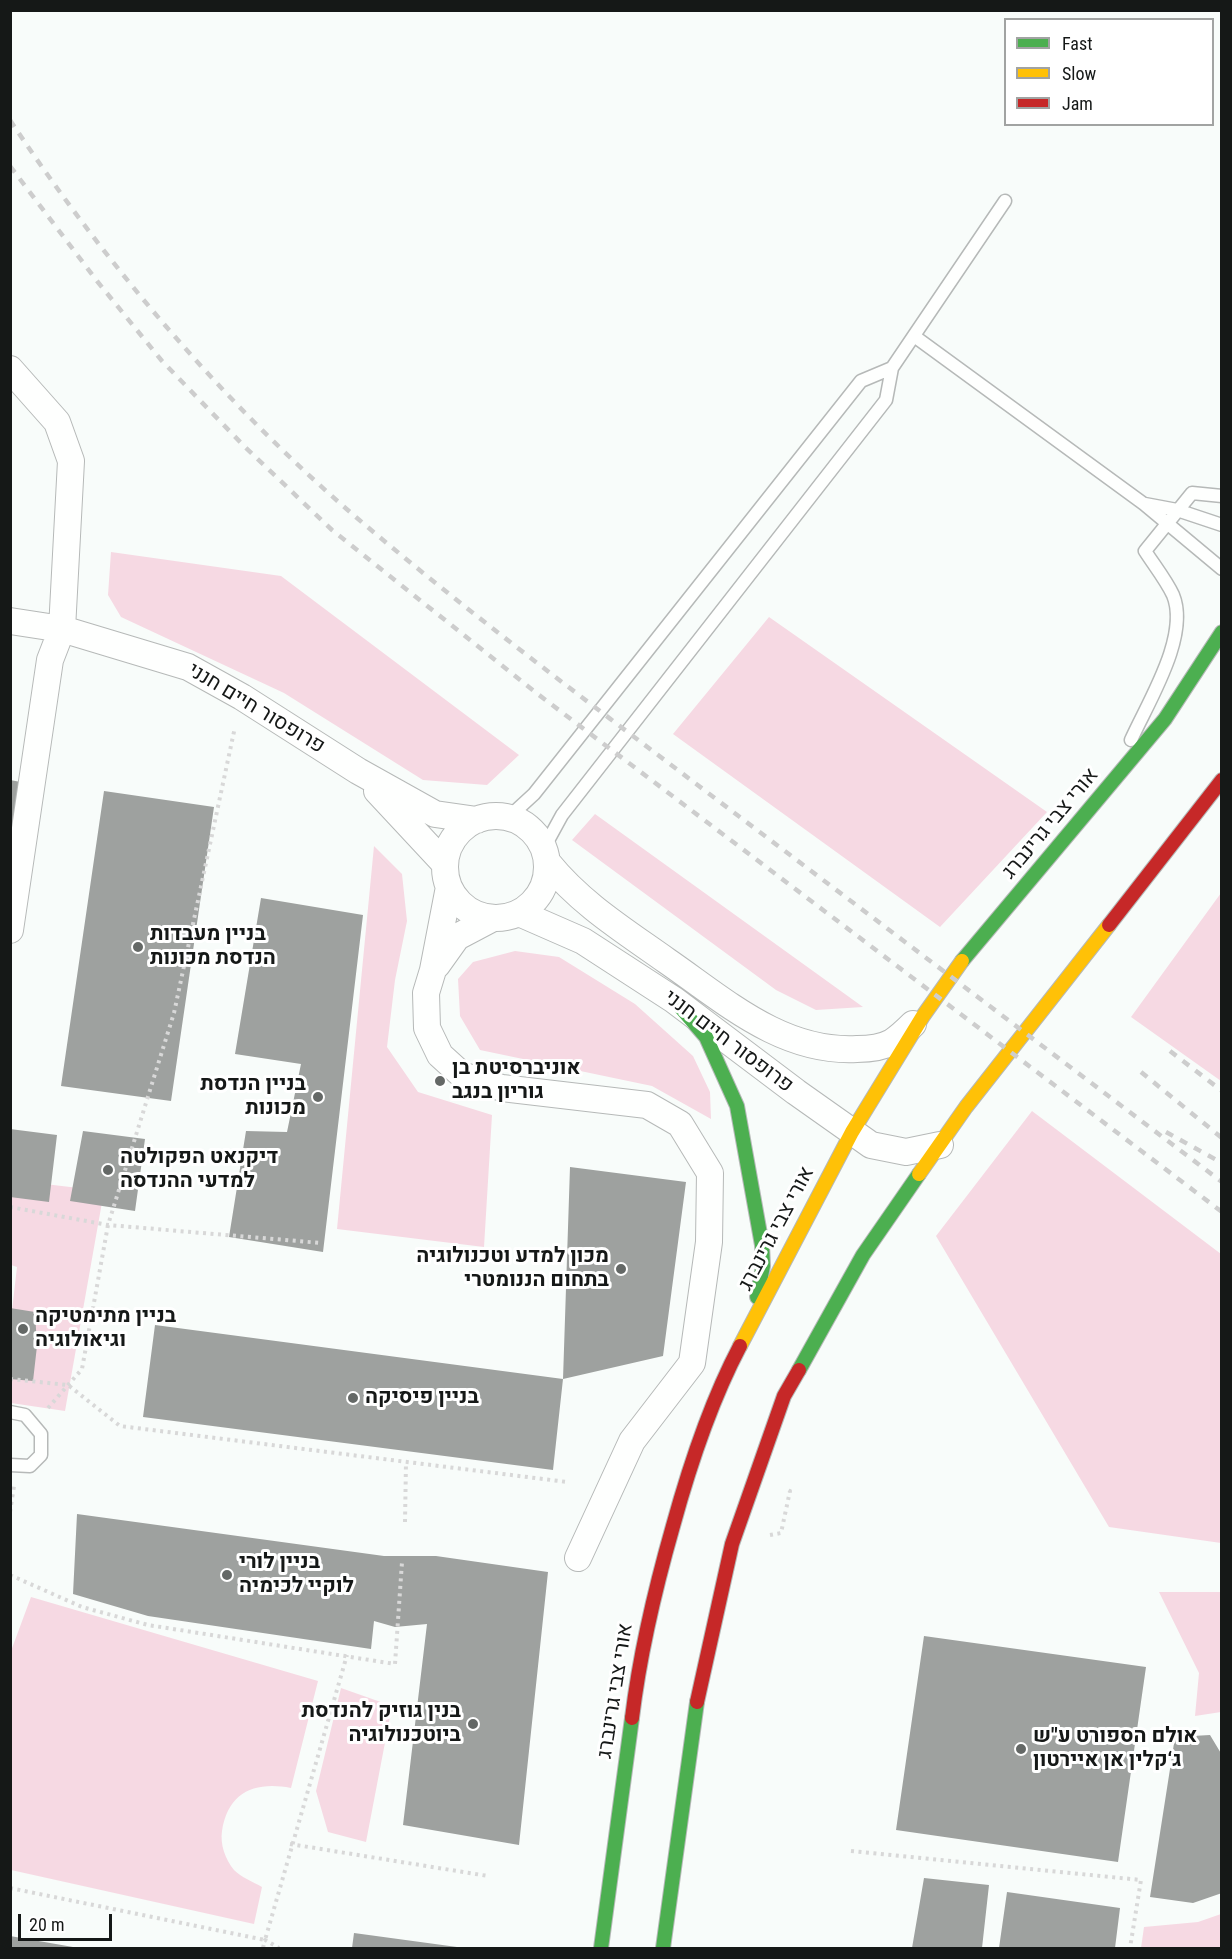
<!DOCTYPE html>
<meta charset="utf-8">
<style>
body{margin:0}
#map{position:relative;width:1232px;height:1959px;overflow:hidden;background:#f8fcfa;font-family:"Roboto Condensed",sans-serif}
canvas{display:block}
.frame{position:absolute;inset:0;border:12px solid #151817;pointer-events:none}
.legend{position:absolute;left:1004px;top:18px;width:210px;height:108px;box-sizing:border-box;background:#fff;border:2px solid #a1a3a2;margin:0;padding:8px 10px;list-style:none;font-size:18px;color:#151817}
.legend li{display:flex;align-items:center;gap:12px;height:30px}
.legend b{width:30px;border:2px solid #a1a3a2}
.scale{position:absolute;left:18px;top:1914px;width:94px;height:27px;box-sizing:border-box;border:3px solid #151817;border-top:0;padding-left:8px;font-size:18px;line-height:21px;white-space:nowrap;color:#151817;-webkit-text-stroke:4px #fff;paint-order:stroke}
</style>
<div id="map">
<canvas width="1232" height="1959"></canvas>
<div class="frame"></div>
<ul class="legend">
<li><b style="height:8px;background:#4caf50"></b>Fast</li>
<li><b style="height:8px;background:#ffc107"></b>Slow</li>
<li><b style="height:8px;background:#c62828"></b>Jam</li>
</ul>
<div class="scale">20 m</div>
</div>
<script>
const g = document.querySelector('canvas').getContext('2d');
g.lineJoin = 'round';
function fill(path, color) { g.fillStyle = color; g.fill(path, 'evenodd'); }
function strokePath(path, color, width, dash) { g.strokeStyle = color; g.lineWidth = width; g.lineCap = dash ? 'butt' : 'round'; g.setLineDash(dash || []); g.stroke(path); }
function label(font, color, halo, rows, align = 'center') {
  g.font = font + ' "Roboto Condensed",Heebo,sans-serif'; g.lineWidth = 6; g.setLineDash([]); g.textBaseline = 'middle'; g.strokeStyle = halo; g.fillStyle = color; for (const [text, x, y, turn = 0] of rows) {
    g.save(); g.translate(x, y); g.rotate((+turn || 0) * Math.PI / 180); g.textAlign = isNaN(turn) ? turn : align; if (halo) g.strokeText(text, 0, 0); g.fillText(text, 0, 0); g.restore();
  }
}
const green = new Path2D(`
 M 111,552 L 281,576 L 519,755 L 487,785 L 423,780 L 284,693 L 121,617 L 108,595 Z
 M 769,617 L 1047,812 L 940,927 L 673,734 Z
 M 595,814 L 863,1007 L 816,1010 L 776,990 L 572,840 Z
 M 374,846 L 402,874 L 407,921 L 395,980 L 387,1047 L 418,1092 L 492,1115 L 484,1247 L 337,1229 Z
 M 1221,893 L 1221,1081 L 1131,1017 Z
 M 515,951 L 559,957 L 635,1004 L 693,1056 L 710,1092 L 711,1119 L 652,1086 L 480,1050 L 460,1016 L 458,979 L 473,962 Z
 M 1032,1111 L 1221,1254 L 1221,1543 L 1109,1527 L 936,1236 Z
 M 11,1180 L 104,1191 L 65,1411 L 11,1403 L 10,1328 L 17,1267 L 11,1265 Z
 M 1159,1592 L 1221,1592 L 1221,1712 L 1195,1716 L 1199,1673 Z
 M 31,1597 L 318,1681 L 291,1788 C 255,1781 228,1792 222,1831 C 220,1844 225,1859 234,1870 C 241,1877 253,1882 262,1887 L 254,1924 L 11,1870 L 11,1651 Z
 M 341,1688 L 392,1706 L 366,1842 L 328,1832 L 316,1791 Z
 M 1221,1914 L 1221,1948 L 1141,1948 L 1144,1927 L 1198,1922 Z`);
const building = new Path2D(`
 M 10,780 L 26,783 L 10,850 Z
 M 104,791 L 214,807 L 171,1101 L 61,1086 Z
 M 261,898 L 363,915 L 323,1252 L 229,1237 L 246,1131 L 287,1132 L 301,1064 L 235,1054 Z
 M 10,1129 L 57,1135 L 49,1202 L 10,1197 Z
 M 83,1131 L 145,1139 L 135,1211 L 70,1201 Z
 M 570,1167 L 686,1182 L 663,1356 L 563,1379 Z
 M 10,1308 L 35,1312 L 37,1346 L 33,1381 L 10,1379 Z
 M 155,1325 L 563,1379 L 553,1470 L 143,1417 Z
 M 77,1514 L 384,1556 L 436,1556 L 548,1572 L 519,1845 L 403,1825 L 427,1624 L 395,1627 L 374,1621 L 371,1649 L 148,1616 L 73,1594 Z
 M 924,1636 L 1146,1667 L 1118,1862 L 896,1830 Z
 M 1210,1735 L 1222,1755 L 1222,1893 L 1193,1903 L 1150,1897 L 1175,1737 Z
 M 924,1878 L 989,1885 L 982,1948 L 912,1948 Z
 M 1007,1892 L 1120,1908 L 1115,1948 L 999,1948 Z
 M 354,1933 L 457,1947 L 457,1948 L 352,1948 Z
 M 10,1936 L 73,1947 L 73,1948 L 10,1948 Z`);
const path = new Path2D(`
 M 10,1207 L 108,1225 L 321,1243
 M 10,1379 L 68,1385 L 120,1426 L 567,1482
 M 48,1408 L 82,1369 L 108,1225 L 174,1013 L 235,727
 M 10,1512 L 14,1486
 M 405,1522 L 406,1462
 M 770,1535 L 781,1533 L 790,1491 L 785,1490
 M 10,1575 L 82,1607 L 148,1625 L 395,1664 L 402,1562
 M 290,1844 L 488,1876
 M 851,1851 L 1141,1880 L 1130,1948
 M 10,1888 L 265,1940 L 347,1655
 M 263,1948 L 265,1940 L 279,1948`);
const lane = new Path2D(`
 M 914,336 L 1144,504 L 1222,569
 M 1145,504 L 1177,510 L 1222,525
 M 1131,740 C 1148,702 1190,636 1173,595 C 1166,580 1154,565 1145,551 L 1192,493 L 1222,496
 M 509,817 L 534,794 L 861,381 L 892,368
 M 544,848 L 562,815 L 886,400 L 892,368 L 1005,201
 M 10,1412 L 25,1415 L 41,1434 L 41,1455 L 30,1466 L 10,1465`);
const street = new Path2D(`
 M 10,369 L 57,422 L 71,461 L 62,629 L 50,660 L 10,930
 M 10,621 L 62,629 L 188,667 L 242,697 L 358,771 L 435,814 L 477,820
 M 377,791 L 445,864
 M445 867a51 51 0 1 1 102 0a51 51 0 1 1-102 0Z
 M 548,863 C 581,904 625,931 667,961 C 725,1001 782,1053 857,1049 C 868,1049 883,1047 892,1042 C 900,1037 907,1030 913,1024
 M 449,887 L 433,970 L 426,993 L 427,1028 L 440,1055 L 462,1075 L 502,1088 L 647,1105 L 680,1124 L 710,1173 L 709,1242 L 692,1363 L 632,1441 L 578,1558
 M 519,913 L 583,941 L 674,1000 L 796,1092 L 871,1145 L 906,1152 L 940,1145
 M 437,965 L 457,937 L 493,918`);
const fast = new Path2D(`
 M 962,961 L 1165,719 L 1222,632
 M 674,1000 L 706,1037 L 737,1106 L 762,1245 L 763,1266 L 757,1297
 M 799,1370 L 863,1255 L 919,1174
 M 601,1948 L 632,1718
 M 663,1948 L 697,1702`);
const slow = new Path2D(`
 M 919,1174 L 966,1107 L 1109,925
 M 740,1346 L 852,1132 L 923,1016 L 962,961`);
const jam = new Path2D(`
 M 1109,925 L 1222,780
 M 697,1702 L 732,1544 L 784,1396 L 799,1370
 M 632,1718 C 640,1652 655,1589 673,1526 C 690,1464 710,1403 740,1346`);
const rail = new Path2D(`
 M 10,120 C 106,265 225,405 357,518 C 472,616 595,707 716,799 C 884,926 1053,1054 1222,1182
 M 10,166 L 97,281 L 162,361 L 244,446 L 332,530 L 539,695 L 1222,1212
 M 1170,1051 L 1222,1091
 M 1141,1072 L 1222,1138
 M 1166,1132 L 1222,1163`);
const markers = [
 [138,947,6,"#646866"],
 [440,1081,6,"#646866"],
 [318,1097,6,"#646866"],
 [108,1170,6,"#646866"],
 [621,1269,6,"#646866"],
 [23,1329,6,"#646866"],
 [353,1398,6,"#646866"],
 [227,1575,6,"#646866"],
 [473,1724,6,"#646866"],
 [1021,1749,6,"#646866"]
];
const streetNames = [
 ["פרופסור חיים חנני",256,709,31],
 ["אורי צבי גרינברג",1051,824,-50],
 ["פרופסור חיים חנני",728,1042,37],
 ["אורי צבי גרינברג",777,1229,-62],
 ["אורי צבי גרינברג",616,1691,-81]
];
const poiNames = [
 ["בניין מעבדות",150,935],
 ["הנדסת מכונות",150,959],
 ["אוניברסיטת בן",452,1069],
 ["גוריון בנגב",452,1093],
 ["בניין הנדסת",306,1085,"right"],
 ["מכונות",306,1109,"right"],
 ["דיקנאט הפקולטה",120,1158],
 ["למדעי ההנדסה",120,1182],
 ["מכון למדע וטכנולוגיה",609,1257,"right"],
 ["בתחום הננומטרי",609,1281,"right"],
 ["בניין מתימטיקה",35,1317],
 ["וגיאולוגיה",35,1341],
 ["בניין פיסיקה",365,1398],
 ["בניין לורי",239,1563],
 ["לוקיי לכימיה",239,1587],
 ["בנין גוזיק להנדסת",461,1712,"right"],
 ["ביוטכנולוגיה",461,1736,"right"],
 ["אולם הספורט ע\"ש",1033,1737],
 ["ג‘קלין אן איירטון",1033,1761]
];
fill(green, '#f6d9e3');
fill(building, '#9ea19f');
strokePath(lane, '#b6b9b8', 15);
strokePath(street, '#b6b9b8', 28);
strokePath(fast, '#b6b9b8', 16);
strokePath(slow, '#b6b9b8', 16);
strokePath(jam, '#b6b9b8', 16);
strokePath(path, '#d8d8d8', 4, [3, 4.5]);
strokePath(lane, '#fefffe', 12);
strokePath(street, '#fefffe', 26);
strokePath(fast, '#4caf50', 14);
strokePath(slow, '#ffc107', 14);
strokePath(jam, '#c62828', 14);
strokePath(rail, '#cdcdcd', 4.5, [8, 8]);
for (const [x, y, r, color] of markers) { const dot = new Path2D(); dot.arc(x, y, r, 0, 2 * Math.PI); g.fillStyle = color; g.fill(dot); strokePath(dot, '#fff', 2); }
label('21px', '#151817', '#fff', streetNames);
label('bold 21px', '#151817', '#fff', poiNames, 'left');
</script>
